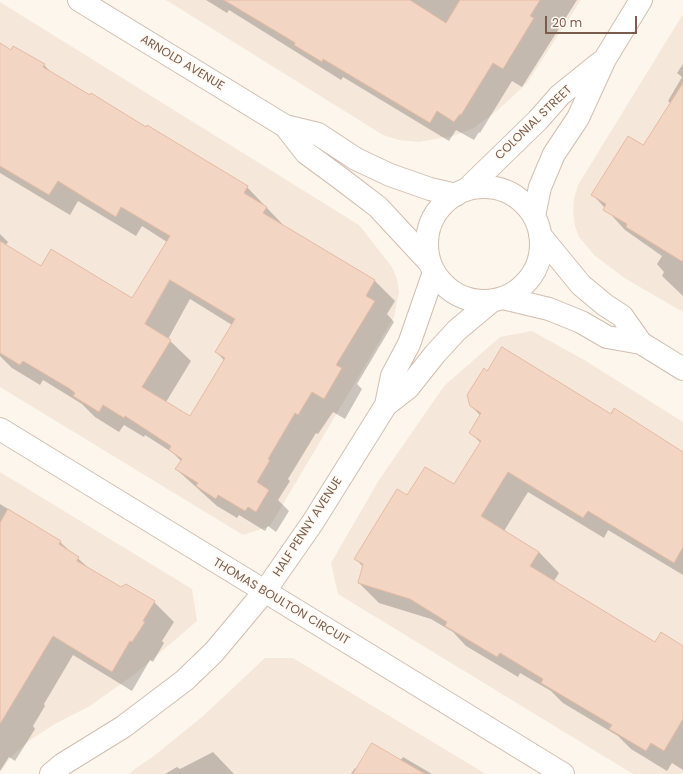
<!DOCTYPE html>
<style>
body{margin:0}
#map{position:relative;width:683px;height:774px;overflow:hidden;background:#fdf6ec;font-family:Poppins,sans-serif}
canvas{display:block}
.scale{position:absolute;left:545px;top:16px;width:92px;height:18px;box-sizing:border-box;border:2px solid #7a5c4d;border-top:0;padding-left:5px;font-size:12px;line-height:14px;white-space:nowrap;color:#7a5c4d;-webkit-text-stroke:3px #fffaf3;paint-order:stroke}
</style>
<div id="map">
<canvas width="683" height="774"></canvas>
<div class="scale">20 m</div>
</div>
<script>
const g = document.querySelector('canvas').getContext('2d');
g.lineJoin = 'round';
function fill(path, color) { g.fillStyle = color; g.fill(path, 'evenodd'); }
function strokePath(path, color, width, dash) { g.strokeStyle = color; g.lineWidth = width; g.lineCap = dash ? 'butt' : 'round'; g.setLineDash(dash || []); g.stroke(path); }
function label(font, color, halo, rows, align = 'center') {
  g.font = font + ' Poppins,sans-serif'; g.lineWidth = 3.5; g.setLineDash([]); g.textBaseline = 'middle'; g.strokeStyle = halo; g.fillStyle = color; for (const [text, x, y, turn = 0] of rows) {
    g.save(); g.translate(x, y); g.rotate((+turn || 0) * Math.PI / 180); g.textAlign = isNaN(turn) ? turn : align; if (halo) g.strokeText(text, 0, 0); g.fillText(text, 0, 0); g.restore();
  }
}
const residential = new Path2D(`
 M 166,0 L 581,0 L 527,83 L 499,109 L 474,128 L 453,136 L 419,142 L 399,140 L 383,135 Z
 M 0,2 L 359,225 L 392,267 L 397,279 L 399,292 L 394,317 L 270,526 L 243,535 L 0,387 Z
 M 683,14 L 683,312 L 626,279 L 594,255 L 579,237 L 575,226 L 573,212 L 574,199 L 578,185 Z
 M 532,331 L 586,361 L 683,422 L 683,774 L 633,774 L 338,594 L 331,563 L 379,480 L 444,386 L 500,337 Z
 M 0,472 L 192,589 L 197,621 L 135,674 L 90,706 L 53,725 L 29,741 L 11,757 L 0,772 Z
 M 265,658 L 293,658 L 486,774 L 128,774 L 155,755 L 202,717 Z`);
const shadow = new Path2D(`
 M 206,0 L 577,0 L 522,87 L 512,81 L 480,133 L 479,132 L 474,140 L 456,130 L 449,141 L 343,77 L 341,80 L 229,10 L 227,13 Z
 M 0,44 L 11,51 L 44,65 L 53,74 L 247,187 L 286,228 L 375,281 L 395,301 L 387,314 L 394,322 L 357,384 L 362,389 L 345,419 L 333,412 L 318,434 L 316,433 L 288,479 L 290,481 L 278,500 L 289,511 L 276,532 L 268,526 L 265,531 L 239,515 L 237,518 L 217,506 L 176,469 L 181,461 L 173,453 L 145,435 L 144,437 L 124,425 L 119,432 L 95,417 L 82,404 L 43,380 L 40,385 L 12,368 L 0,356 L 0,234 L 8,242 L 6,245 L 41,267 L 132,300 L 167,242 L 142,226 L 136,236 L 78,201 L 70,215 L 0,173 ZM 190,299 L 232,325 L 216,352 L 224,360 L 190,417 L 166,402 L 191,361 L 168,339 Z
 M 683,64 L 683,296 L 662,276 L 664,272 L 657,264 L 662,256 L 625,230 L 593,195 L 643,147 L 671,104 L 668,101 L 682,77 L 677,73 Z
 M 488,372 L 611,415 L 683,454 L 683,575 L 608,530 L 604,538 L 528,492 L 504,531 L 539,552 L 559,573 L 554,581 L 655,643 L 683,647 L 683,770 L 672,763 L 667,771 L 631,749 L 618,736 L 563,703 L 551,691 L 520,673 L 518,677 L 466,646 L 453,632 L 431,619 L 379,603 L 359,583 L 363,567 L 355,558 L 454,486 L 481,443 L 470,433 L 481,416 L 471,406 Z
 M 0,504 L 60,542 L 93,572 L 121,589 L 154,602 L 174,622 L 162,641 L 164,643 L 153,662 L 150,660 L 132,691 L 73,655 L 44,704 L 45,706 L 33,726 L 35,729 L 15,761 L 9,757 L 0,771 Z
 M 213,752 L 234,774 L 165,774 L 177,767 L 180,769 Z
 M 403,757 L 432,774 L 351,774 L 355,768 L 357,769 L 400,761 Z`);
const building = new Path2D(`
 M 224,0 L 410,0 L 446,23 L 460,0 L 540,0 L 530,16 L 534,18 L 503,69 L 493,63 L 461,115 L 460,114 L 454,122 L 437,111 L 430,123 L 323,59 L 322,62 L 294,45 L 295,43 Z
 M 0,43 L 11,50 L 13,46 L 45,64 L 43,67 L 90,95 L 91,93 L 146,127 L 147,125 L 248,186 L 244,193 L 267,207 L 263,213 L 375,280 L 366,296 L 375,301 L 336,365 L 342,368 L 324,399 L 312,392 L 298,415 L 295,413 L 268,459 L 270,460 L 257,482 L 269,490 L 256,512 L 248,507 L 245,511 L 218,495 L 216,499 L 196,486 L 198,483 L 175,469 L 182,459 L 169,450 L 171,446 L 125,416 L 124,418 L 103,405 L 99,412 L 73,396 L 75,393 L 70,389 L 23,361 L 20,365 L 0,353 L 0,241 L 41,266 L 51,249 L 132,298 L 170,236 L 121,207 L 116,217 L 58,181 L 49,195 L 0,166 ZM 170,280 L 235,319 L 215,352 L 225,358 L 190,416 L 142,387 L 171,340 L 145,324 Z
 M 683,83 L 683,262 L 626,227 L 627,224 L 603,210 L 606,204 L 591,195 L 628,136 L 643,145 Z
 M 502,347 L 611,414 L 614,408 L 683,452 L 683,547 L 674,563 L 588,511 L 583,518 L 508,472 L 481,516 L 539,552 L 530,566 L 655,642 L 661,632 L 683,646 L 683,719 L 664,751 L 651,743 L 646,751 L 609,729 L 612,725 L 541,683 L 543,679 L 500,653 L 497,657 L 445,626 L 447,622 L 410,599 L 358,583 L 363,564 L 354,559 L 397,489 L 407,495 L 425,467 L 454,484 L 481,441 L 469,433 L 481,413 L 470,406 L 467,395 L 484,368 L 487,371 Z
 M 8,509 L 61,541 L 59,544 L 79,557 L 77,561 L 121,587 L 126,584 L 155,601 L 143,621 L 145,622 L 132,642 L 130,641 L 112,672 L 53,636 L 0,724 L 0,523 Z
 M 372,743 L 425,774 L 353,774 Z`);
const minor = new Path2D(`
 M 79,0 L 285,126 L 318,134 L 356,159 L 390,175 L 430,189 L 456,195
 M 285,126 L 306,153 L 340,178 L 378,207 L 430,263
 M427 244a57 57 0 1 1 114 0a57 57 0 1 1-114 0Z
 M 466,190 L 538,120 L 560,95 L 601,62
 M 534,216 L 540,187 L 554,154 L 578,118 L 605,59 L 641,0
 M 540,235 L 581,285 L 605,305 L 622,316 L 641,343
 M 503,298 L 549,309 L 581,322 L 607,337 L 641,343 L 683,369
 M 386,405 L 408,388 L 435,354 L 457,330 L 493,300
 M 0,429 L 563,774
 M 51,774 L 63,764 L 123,727 L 185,680 L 214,652 L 265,591 L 313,522 L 386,405 L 392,376 L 409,344 L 434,272`);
const streetNames = [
 ["ARNOLD AVENUE",182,63,31],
 ["COLONIAL STREET",534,123,-44],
 ["HALF PENNY AVENUE",308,527,-57],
 ["THOMAS BOULTON CIRCUIT",281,602,31]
];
fill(residential, '#f5e8da');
fill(shadow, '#0003');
fill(building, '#f3d5c3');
strokePath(building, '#e6bba3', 1);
strokePath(minor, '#d1beb0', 24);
strokePath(minor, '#fff', 22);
label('12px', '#7a5c4d', '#fffaf3', streetNames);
</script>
